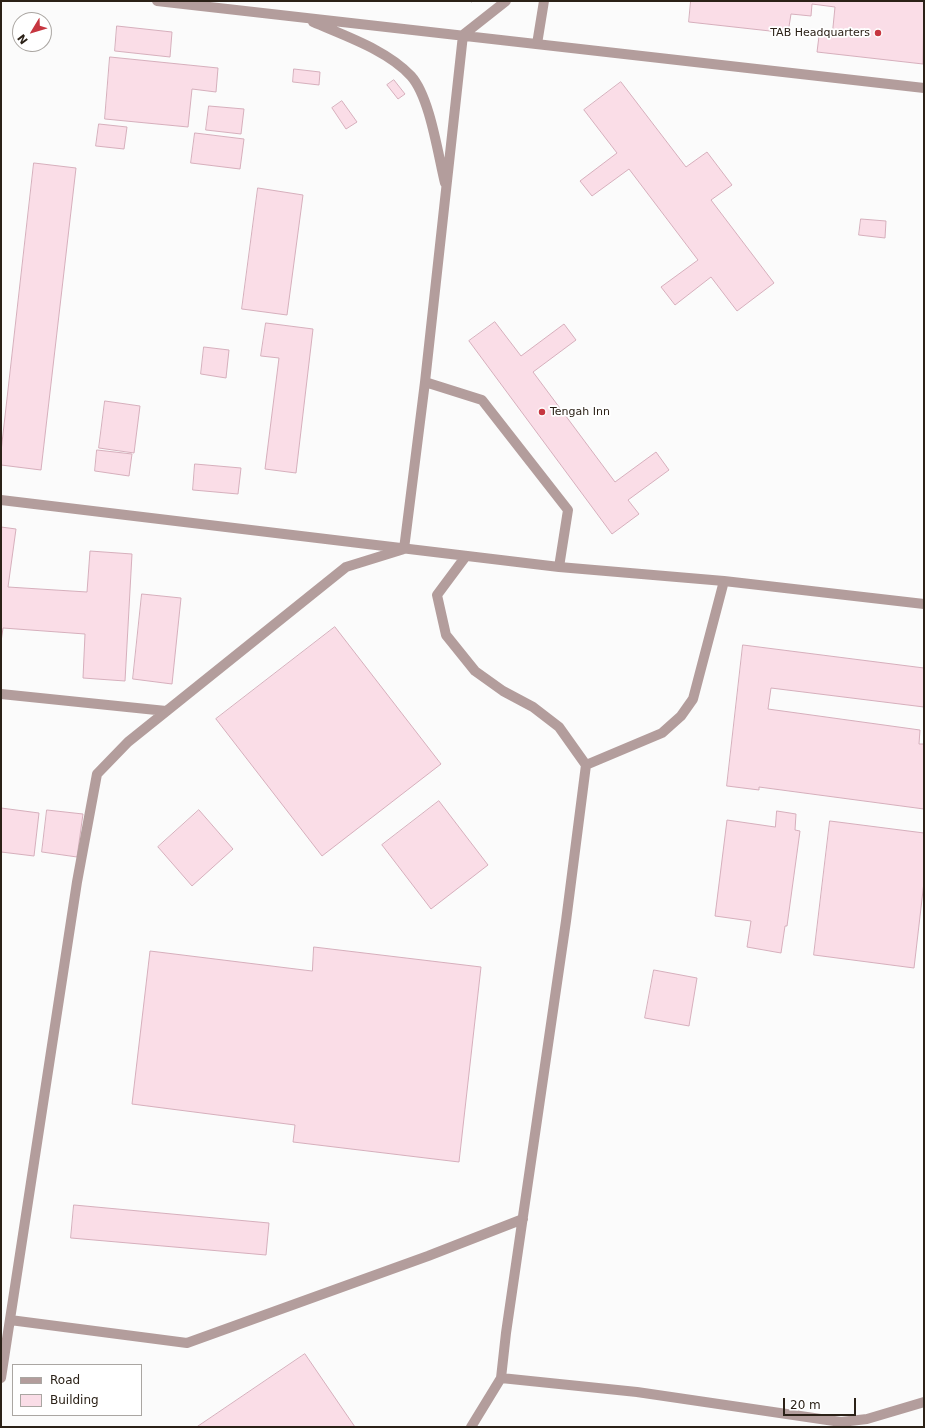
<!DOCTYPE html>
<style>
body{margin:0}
#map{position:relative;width:925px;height:1428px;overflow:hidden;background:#fbfbfb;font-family:"DejaVu Sans",sans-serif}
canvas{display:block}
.frame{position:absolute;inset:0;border:2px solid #2b2117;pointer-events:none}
.legend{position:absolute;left:12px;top:1364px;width:130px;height:52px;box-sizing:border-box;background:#fff;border:1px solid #aaa6a2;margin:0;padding:5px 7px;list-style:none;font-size:12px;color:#2b2117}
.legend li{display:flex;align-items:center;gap:8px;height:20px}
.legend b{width:20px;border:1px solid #aaa6a2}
.north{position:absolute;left:12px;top:12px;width:40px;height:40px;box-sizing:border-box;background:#fff;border:1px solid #aaa6a2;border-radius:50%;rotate:232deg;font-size:11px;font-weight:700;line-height:16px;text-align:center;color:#2b2117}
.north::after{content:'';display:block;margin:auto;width:14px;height:18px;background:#c63640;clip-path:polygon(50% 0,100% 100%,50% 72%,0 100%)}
.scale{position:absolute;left:783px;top:1398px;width:73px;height:18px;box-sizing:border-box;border:2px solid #2b2117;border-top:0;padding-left:5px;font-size:12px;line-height:14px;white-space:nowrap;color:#2b2117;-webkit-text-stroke:3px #fff;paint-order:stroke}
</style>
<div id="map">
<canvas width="925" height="1428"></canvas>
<div class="frame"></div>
<ul class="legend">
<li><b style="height:5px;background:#b39d9c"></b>Road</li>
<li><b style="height:11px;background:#fadde7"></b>Building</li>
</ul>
<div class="north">N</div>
<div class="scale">20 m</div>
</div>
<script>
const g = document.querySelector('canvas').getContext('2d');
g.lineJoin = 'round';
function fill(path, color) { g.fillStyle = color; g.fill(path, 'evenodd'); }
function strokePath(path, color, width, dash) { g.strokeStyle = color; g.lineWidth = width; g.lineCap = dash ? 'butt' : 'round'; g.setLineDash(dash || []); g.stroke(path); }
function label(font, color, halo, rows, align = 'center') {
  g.font = font + ' "DejaVu Sans",sans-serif'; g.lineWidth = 3.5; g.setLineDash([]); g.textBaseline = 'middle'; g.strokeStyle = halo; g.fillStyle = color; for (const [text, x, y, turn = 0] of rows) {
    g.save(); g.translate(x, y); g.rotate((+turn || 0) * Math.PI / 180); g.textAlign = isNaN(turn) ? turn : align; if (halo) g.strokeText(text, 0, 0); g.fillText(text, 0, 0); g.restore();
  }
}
const building = new Path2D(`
 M 691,1 L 924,1 L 923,64 L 817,52 L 819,36 L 832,37 L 835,7 L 812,4 L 811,16 L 791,14 L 788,33 L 689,22 Z
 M 117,26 L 172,32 L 170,57 L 115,51 Z
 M 110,57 L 218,68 L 216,92 L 192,89 L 188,127 L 105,119 Z
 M 294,69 L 320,72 L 319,85 L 293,82 Z
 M 394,80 L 405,94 L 398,99 L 387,85 Z
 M 621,82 L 686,167 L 707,152 L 732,185 L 711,200 L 774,283 L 737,311 L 711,277 L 675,305 L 661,287 L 698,260 L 629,169 L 592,196 L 580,181 L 617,153 L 584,110 Z
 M 342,101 L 357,122 L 346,129 L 332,108 Z
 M 209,106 L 244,109 L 241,134 L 206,130 Z
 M 99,124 L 127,127 L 124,149 L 96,146 Z
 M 195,133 L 244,139 L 240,169 L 191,163 Z
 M 34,163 L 76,168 L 41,470 L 1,465 L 1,452 Z
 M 258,188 L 303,195 L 287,315 L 242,309 Z
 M 861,219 L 886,221 L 885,238 L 859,235 Z
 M 495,322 L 521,356 L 564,324 L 576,340 L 533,372 L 615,482 L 656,452 L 669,470 L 628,500 L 639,514 L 612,534 L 469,341 Z
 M 266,323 L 313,329 L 296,473 L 265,469 L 279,358 L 261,356 Z
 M 204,347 L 229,350 L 226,378 L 201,374 Z
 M 105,401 L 140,406 L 134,453 L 99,448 Z
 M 97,450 L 132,454 L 129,476 L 95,471 Z
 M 195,464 L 241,468 L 238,494 L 193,490 Z
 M 1,527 L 16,529 L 8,587 L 87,592 L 90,551 L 132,554 L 125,681 L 83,678 L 85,634 L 3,628 L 1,642 Z
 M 142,594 L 181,598 L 172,684 L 133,679 Z
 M 335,627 L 441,764 L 322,856 L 216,719 Z
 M 743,645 L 924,668 L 924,707 L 771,688 L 768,709 L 920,730 L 919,744 L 924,744 L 924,809 L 759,787 L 759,790 L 727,786 Z
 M 439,801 L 488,865 L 431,909 L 382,845 Z
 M 1,808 L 39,813 L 34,856 L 1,852 Z
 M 47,810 L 83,814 L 77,857 L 42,852 Z
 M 199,810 L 233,849 L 192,886 L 158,847 Z
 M 777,811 L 796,814 L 795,830 L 800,831 L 787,926 L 785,926 L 781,953 L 747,947 L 751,921 L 715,916 L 727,820 L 775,827 Z
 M 830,821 L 924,833 L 924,882 L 914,968 L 814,955 Z
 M 314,947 L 481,967 L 459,1162 L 293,1142 L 295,1125 L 132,1104 L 150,951 L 312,971 Z
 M 654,970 L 697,978 L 689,1026 L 645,1018 Z
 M 74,1205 L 269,1223 L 266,1255 L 71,1238 Z
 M 305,1354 L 355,1427 L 197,1427 Z`);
const path = new Path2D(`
 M 471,1 L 473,1`);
const minor = new Path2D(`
 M 157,1 L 924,88
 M 313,22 C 345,36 387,50 411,76 C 430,97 438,155 445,183
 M 537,44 L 544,1
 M 425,382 L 482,400 L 568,510 L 559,567
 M 1,500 L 559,567 L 724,581 L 924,604
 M 404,549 L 425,382 L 463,35 L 506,1
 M 466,556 L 437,595 L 446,635 L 475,671 L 503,691 L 533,707 L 559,727 L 586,765 L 566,921 L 506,1333 L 501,1378 L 471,1427
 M 1,694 L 166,711
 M 586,765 L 662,733 L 681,716 L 693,699 L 724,581
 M 10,1320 L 187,1343 L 428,1256 L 523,1219
 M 1,1378 L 77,882 L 97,774 L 128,742 L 346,567 L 404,549
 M 501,1378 L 637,1392 L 841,1422 L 867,1419 L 924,1402`);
const markers = [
 [878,33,4,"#c63640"],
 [542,412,4,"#c63640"]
];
const poiNames = [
 ["TAB Headquarters",870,33],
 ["Tengah Inn",550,412,"left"]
];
fill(building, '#fadde7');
strokePath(building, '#d6afbc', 1);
strokePath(path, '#8e8983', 2.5, [1, 3]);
strokePath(minor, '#b39d9c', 10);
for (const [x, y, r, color] of markers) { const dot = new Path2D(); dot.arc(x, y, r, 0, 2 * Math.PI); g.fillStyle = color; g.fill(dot); strokePath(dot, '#fff', 1.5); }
label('11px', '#2b2117', '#fff', poiNames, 'right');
</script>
